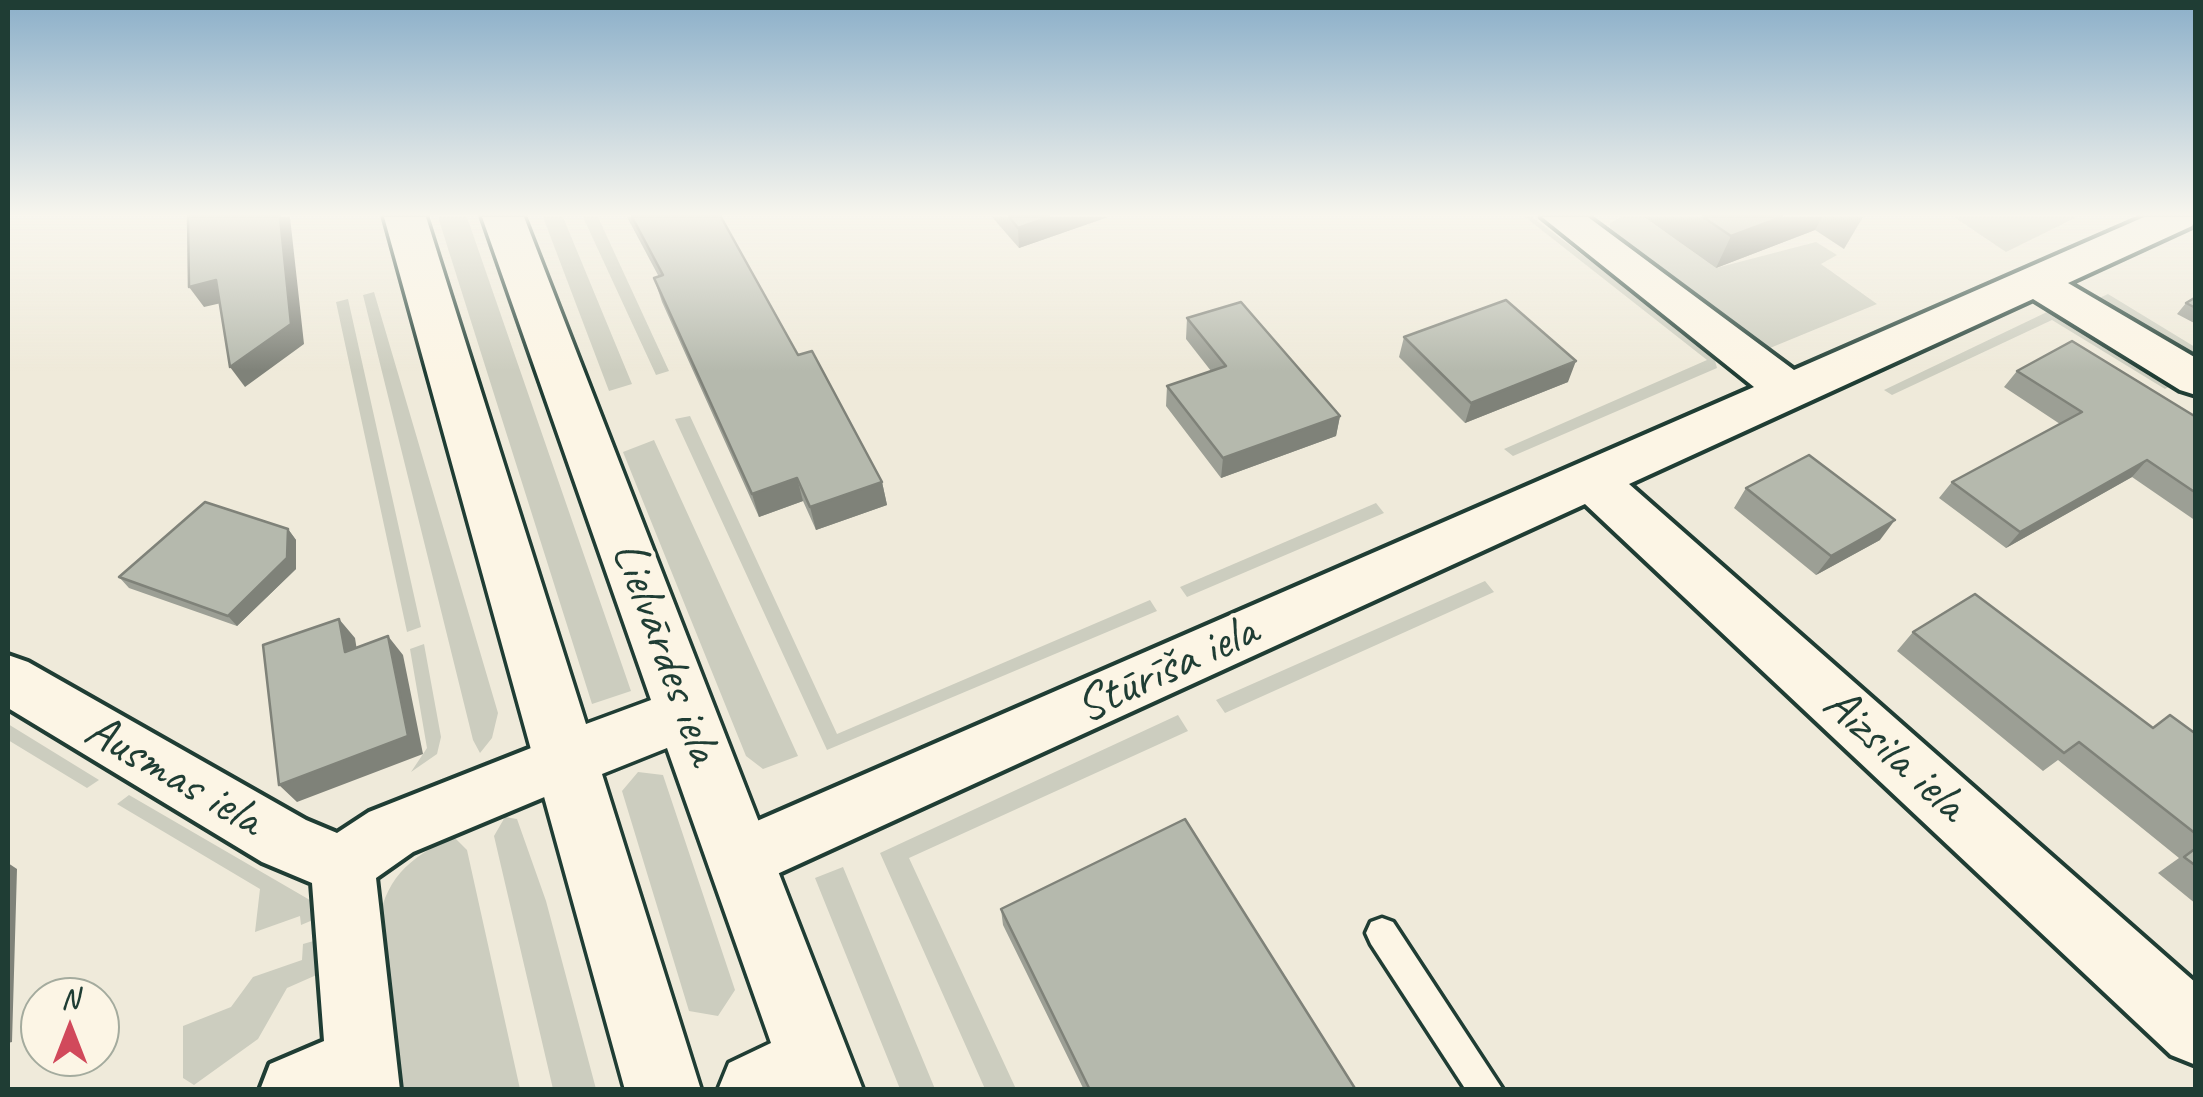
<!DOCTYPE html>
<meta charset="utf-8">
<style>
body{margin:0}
#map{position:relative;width:2203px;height:1097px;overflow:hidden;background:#efeada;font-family:Caveat,sans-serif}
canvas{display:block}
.frame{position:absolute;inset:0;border:10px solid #1f3d34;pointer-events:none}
.north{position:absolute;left:20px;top:977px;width:100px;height:100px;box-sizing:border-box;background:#fcf5e5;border:2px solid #a4ab9e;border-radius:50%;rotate:0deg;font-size:28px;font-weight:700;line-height:40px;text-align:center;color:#1f3d34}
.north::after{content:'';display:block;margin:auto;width:35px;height:45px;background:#d1495b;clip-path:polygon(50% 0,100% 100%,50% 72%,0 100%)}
</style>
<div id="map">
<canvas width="2203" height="1097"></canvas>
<div class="frame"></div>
<div class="north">N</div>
</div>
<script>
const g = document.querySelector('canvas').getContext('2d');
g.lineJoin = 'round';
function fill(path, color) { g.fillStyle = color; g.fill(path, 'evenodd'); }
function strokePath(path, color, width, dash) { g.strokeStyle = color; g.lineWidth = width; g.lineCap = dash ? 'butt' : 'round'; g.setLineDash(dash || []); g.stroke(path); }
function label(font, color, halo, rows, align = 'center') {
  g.font = font + ' Caveat,sans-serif'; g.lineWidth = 8; g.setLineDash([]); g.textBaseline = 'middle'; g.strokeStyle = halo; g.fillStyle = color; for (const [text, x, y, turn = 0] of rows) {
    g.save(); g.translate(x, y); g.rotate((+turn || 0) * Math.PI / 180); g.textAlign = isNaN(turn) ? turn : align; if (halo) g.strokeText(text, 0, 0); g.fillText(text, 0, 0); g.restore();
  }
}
const green = new Path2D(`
 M 438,217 L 467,217 L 631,691 L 592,704 Z
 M 543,217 L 563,217 L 632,384 L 609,391 Z
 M 583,217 L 598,217 L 669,371 L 656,375 Z
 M 1525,217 L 1532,217 L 1713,353 L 1717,368 L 1513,456 L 1504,449 L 1707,360 Z
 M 1621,217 L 1644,217 L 1716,268 L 1816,242 L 1837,255 L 1821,264 L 1877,304 L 1770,348 L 1610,229 L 1610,223 Z
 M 1954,217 L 2077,217 L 2006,252 Z
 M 374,292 L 498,713 L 492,738 L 480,753 L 473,740 L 363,295 Z
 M 2108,294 L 2195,347 L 2195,361 L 2095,300 Z
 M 348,299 L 421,627 L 407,632 L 336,302 Z
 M 2047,312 L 2059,314 L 2175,383 L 2165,389 L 2052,320 L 1892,395 L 1884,390 Z
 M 690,416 L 837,734 L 1150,600 L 1157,611 L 827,750 L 675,419 Z
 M 654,440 L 798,756 L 763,769 L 746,756 L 623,452 Z
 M 1376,503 L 1384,513 L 1187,597 L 1180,587 Z
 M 1485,581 L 1494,592 L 1225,713 L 1216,700 Z
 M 424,644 L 441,737 L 437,754 L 411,772 L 427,748 L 410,649 Z
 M 1178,715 L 1188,731 L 909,858 L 1016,1089 L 985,1089 L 880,853 Z
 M 8,724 L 99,780 L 87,788 L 8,740 Z
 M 638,772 L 663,775 L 735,990 L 718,1016 L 689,1011 L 622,791 Z
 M 129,795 L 315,903 L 320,917 L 301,925 L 300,916 L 255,932 L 260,889 L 117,804 Z
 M 505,817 L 517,819 L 546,901 L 596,1089 L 553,1089 L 494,836 Z
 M 453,836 L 467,850 L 520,1089 L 402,1089 L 377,932 C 384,878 407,860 453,836 Z
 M 843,867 L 935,1089 L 900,1089 L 815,878 Z
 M 317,940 L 321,973 L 287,988 L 258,1039 L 194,1085 L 183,1078 L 183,1026 L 231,1007 L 253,977 L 302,960 L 303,944 Z`);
const lane = new Path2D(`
 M 1382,918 L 1393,922 L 1503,1090 L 1466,1090 L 1371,944 L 1366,933 L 1371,922 Z`);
const street = new Path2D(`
 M 1542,217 L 1588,217 L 1794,370 L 2144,217 L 2196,217 L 2192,226 L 2068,283 L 2196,358 L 2196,395 L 2180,390 L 2033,299 L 1629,484 L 2196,983 L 2196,1065 L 2171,1055 L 1585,504 L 764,880 L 741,889 L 718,880 L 709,859 L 718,838 L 1754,387 Z
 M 8,655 L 28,662 L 306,820 L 337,833 L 369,812 L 564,735 L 585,742 L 594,761 L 585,780 L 413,852 L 376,878 L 400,1090 L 260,1090 L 270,1064 L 324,1041 L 312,883 L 262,862 L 8,708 Z`);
const secondary = new Path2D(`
 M 384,217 L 426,217 L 586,724 L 651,700 L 482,217 L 524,217 L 863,1090 L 718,1090 L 729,1063 L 771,1043 L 667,748 L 602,774 L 701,1090 L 625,1090 Z`);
const wall = new Path2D(`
 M 627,217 L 721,217 L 798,355 L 882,482 L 887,505 L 816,530 L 803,501 L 759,517 L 662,302 L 654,278 L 659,277 Z
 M 992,217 L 1108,217 L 1019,248 Z
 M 1644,217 L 1863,217 L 1844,249 L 1815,230 L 1716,268 Z
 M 2196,297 L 2196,324 L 2177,314 L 2186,303 Z
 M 1187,318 L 1340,416 L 1336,436 L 1221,478 L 1166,406 L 1167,386 L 1211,371 L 1186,339 Z
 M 1404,337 L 1568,382 L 1465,423 L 1399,357 Z
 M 2017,371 L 2196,417 L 2196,521 L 2132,477 L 2006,548 L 1939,498 L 1952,482 L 2060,424 L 2004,387 Z
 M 1746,488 L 1880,540 L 1816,575 L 1734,508 Z
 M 288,529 L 296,540 L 296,569 L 237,626 L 129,588 L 119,577 Z
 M 1913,632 L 2153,728 L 2196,734 L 2196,904 L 2158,873 L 2179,858 L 2058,760 L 2043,771 L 1897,651 Z
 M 1001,909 L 1356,1090 L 1084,1090 L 1003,925 Z`);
const shadedWall = new Path2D(`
 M 280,217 L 290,217 L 304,344 L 245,387 L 230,367 Z
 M 1049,217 L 1108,217 L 1019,248 L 1018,228 Z
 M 1782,217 L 1822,217 L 1815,230 L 1716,268 L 1731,236 Z
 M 216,280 L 230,301 L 204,307 L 189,287 Z
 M 1576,361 L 1568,382 L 1465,423 L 1471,403 Z
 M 1340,416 L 1336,436 L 1221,478 L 1223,458 Z
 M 2147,460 L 2132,477 L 2006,548 L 2020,532 Z
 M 797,478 L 803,501 L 759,517 L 752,494 Z
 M 882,482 L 887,505 L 816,530 L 810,507 Z
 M 1895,520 L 1880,540 L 1816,575 L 1831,556 Z
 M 288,529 L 296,540 L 296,569 L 237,626 L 228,616 Z
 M 339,619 L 355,638 L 360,670 L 345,652 Z
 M 388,636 L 403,655 L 423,754 L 297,802 L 279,785 Z
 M 8,863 L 17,869 L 12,1042 L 8,1043 Z`);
const building = new Path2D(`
 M 188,217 L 280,217 L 291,324 L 230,367 L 216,280 L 189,287 Z
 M 632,217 L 721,217 L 798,355 L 812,351 L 882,482 L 810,507 L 797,478 L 752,494 L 654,278 L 663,275 Z
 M 1009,217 L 1049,217 L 1018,228 Z
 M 1703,217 L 1782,217 L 1731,236 Z
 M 2196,297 L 2196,308 L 2186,303 Z
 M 1506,300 L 1576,361 L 1471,403 L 1404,337 Z
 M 1241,302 L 1340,416 L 1223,458 L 1167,386 L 1226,366 L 1187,318 Z
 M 2072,341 L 2196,417 L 2196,493 L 2147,460 L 2020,532 L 1952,482 L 2082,412 L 2017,371 Z
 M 1809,455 L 1895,520 L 1831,556 L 1746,488 Z
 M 205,502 L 288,529 L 287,558 L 228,616 L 119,577 Z
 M 1975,594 L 2153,728 L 2170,715 L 2196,734 L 2196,834 L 2079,742 L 2064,753 L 1913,632 Z
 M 339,619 L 345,652 L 388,636 L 408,736 L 279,785 L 263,645 Z
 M 1185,819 L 1356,1090 L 1090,1090 L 1001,909 Z
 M 2196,848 L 2196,866 L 2184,857 Z`);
const streetNames = [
 ["Lielvārdes iela",665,653,70],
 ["Stūrīša iela",1167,670,-25],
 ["Aizsila iela",1894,755,42],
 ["Ausmas iela",173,776,30]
];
fill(green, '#cccdbf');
strokePath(lane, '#1f3d34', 7);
strokePath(street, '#1f3d34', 8);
strokePath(secondary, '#1f3d34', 7);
fill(lane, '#fcf5e5');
fill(street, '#fcf5e5');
fill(secondary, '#fcf5e5');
fill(wall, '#9c9f95');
fill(shadedWall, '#7f8279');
fill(building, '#b5b9ad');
strokePath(building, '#7f8279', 2.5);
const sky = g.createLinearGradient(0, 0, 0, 371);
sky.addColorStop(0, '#8bafc9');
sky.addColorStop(0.58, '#f8f6ee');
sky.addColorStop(1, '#f8f6ee00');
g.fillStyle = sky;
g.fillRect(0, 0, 2203, 371);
label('50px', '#1f3d34', '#fcf5e5', streetNames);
</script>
